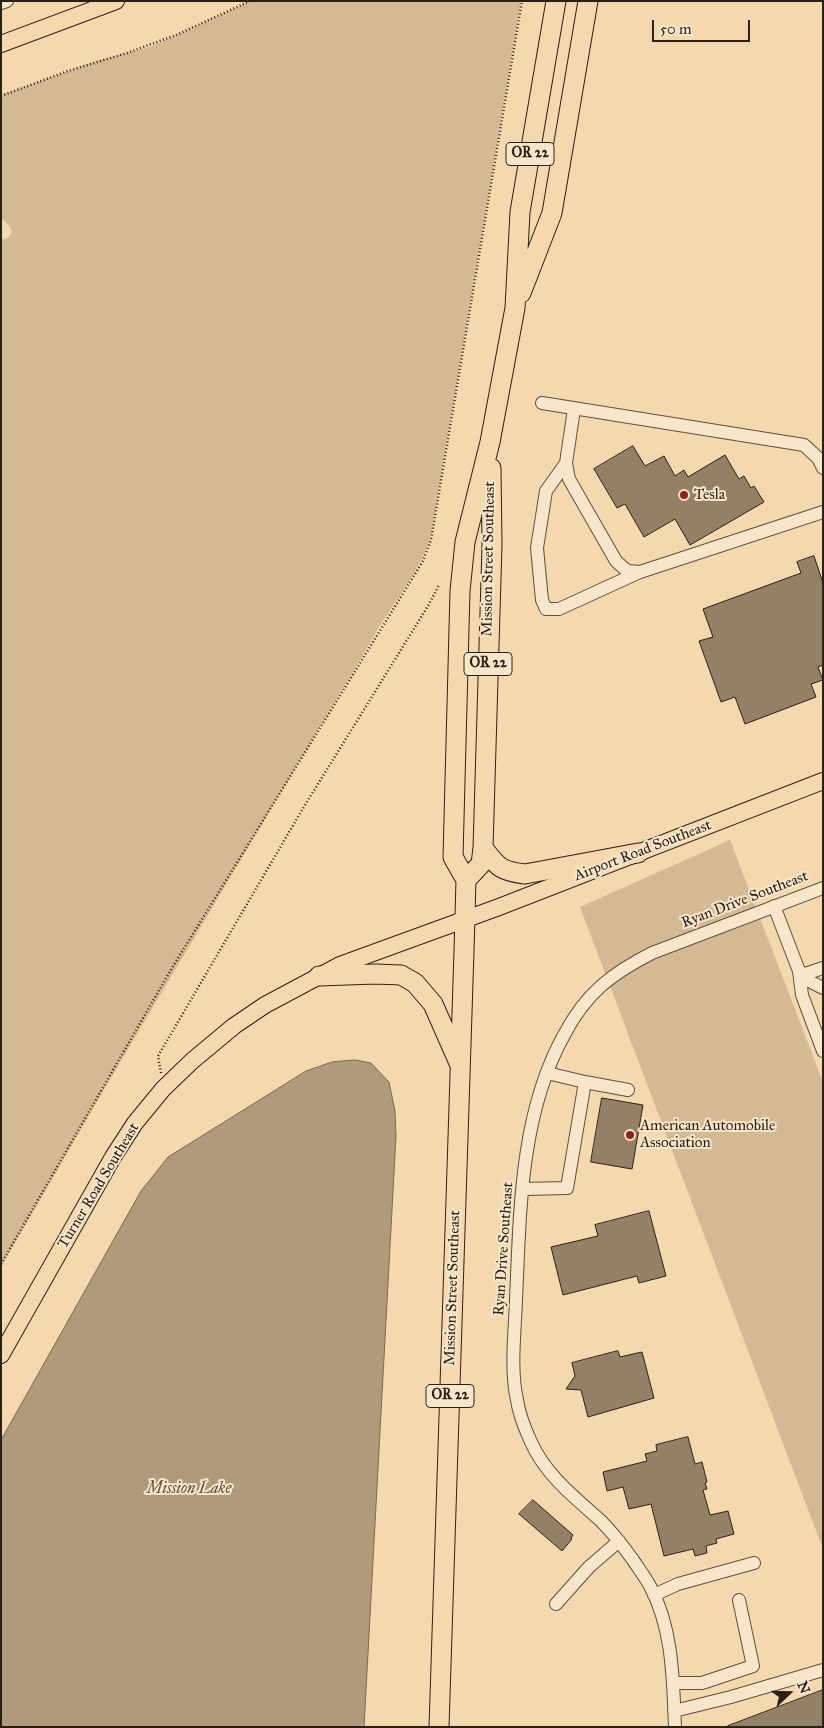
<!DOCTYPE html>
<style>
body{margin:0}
#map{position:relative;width:824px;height:1728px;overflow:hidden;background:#f5d9ae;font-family:"IM FELL Great Primer",serif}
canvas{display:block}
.frame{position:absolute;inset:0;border:2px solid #2b2017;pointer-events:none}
.north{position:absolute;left:764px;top:1668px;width:50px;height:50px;-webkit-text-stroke:4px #f8e6ca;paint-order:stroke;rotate:69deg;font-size:14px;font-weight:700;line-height:20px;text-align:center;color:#2b2017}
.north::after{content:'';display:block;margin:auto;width:18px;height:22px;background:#2b2017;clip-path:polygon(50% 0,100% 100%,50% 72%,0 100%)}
.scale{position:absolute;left:652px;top:20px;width:98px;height:22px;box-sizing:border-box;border:2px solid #2b2017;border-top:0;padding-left:6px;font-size:15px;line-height:18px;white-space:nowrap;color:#2b2017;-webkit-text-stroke:4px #f8e6ca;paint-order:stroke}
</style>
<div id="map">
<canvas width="824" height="1728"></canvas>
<div class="frame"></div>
<div class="north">N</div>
<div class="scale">50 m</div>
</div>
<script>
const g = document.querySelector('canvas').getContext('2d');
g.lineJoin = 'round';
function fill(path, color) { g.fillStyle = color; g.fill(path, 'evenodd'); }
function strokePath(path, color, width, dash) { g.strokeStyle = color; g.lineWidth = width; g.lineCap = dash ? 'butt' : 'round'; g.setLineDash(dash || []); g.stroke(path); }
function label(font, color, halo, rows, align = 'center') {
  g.font = font + ' "IM FELL Great Primer",serif'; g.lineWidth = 4; g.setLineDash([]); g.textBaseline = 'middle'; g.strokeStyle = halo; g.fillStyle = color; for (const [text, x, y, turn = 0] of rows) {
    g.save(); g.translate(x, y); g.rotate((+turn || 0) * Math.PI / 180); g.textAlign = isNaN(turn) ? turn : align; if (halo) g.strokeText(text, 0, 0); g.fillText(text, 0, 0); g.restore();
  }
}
const green = new Path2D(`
 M 251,1 L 521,1 L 431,535 C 420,575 389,606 370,643 L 115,1071 L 1,1267 L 1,240 L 8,238 L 12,232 L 10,226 L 1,218 L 1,95 L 99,60 L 150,47 Z
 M 730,840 L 823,1082 L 823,1549 L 580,907 Z`);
const water = new Path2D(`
 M 355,1060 L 371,1063 L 389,1082 L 395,1111 L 396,1136 L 364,1727 L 1,1727 L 1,1440 L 141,1191 L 168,1157 L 306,1071 L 332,1062 Z`);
const building = new Path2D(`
 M 633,446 L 645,466 L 664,456 L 675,476 L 684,470 L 688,477 L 725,455 L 739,479 L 744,476 L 751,488 L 754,486 L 764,502 L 690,545 L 675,519 L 644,537 L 625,504 L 617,508 L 594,469 Z
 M 814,556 L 823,583 L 823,665 L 818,667 L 823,680 L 811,684 L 816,697 L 745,724 L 735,697 L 721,702 L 699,641 L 713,637 L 703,609 L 801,573 L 797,562 Z
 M 602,1098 L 643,1105 L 632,1169 L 591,1162 Z
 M 649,1211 L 666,1276 L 639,1283 L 637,1276 L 563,1295 L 551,1247 L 598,1236 L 595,1225 Z
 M 618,1351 L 620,1357 L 642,1352 L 654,1398 L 588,1417 L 581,1390 L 566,1389 L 575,1376 L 572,1363 Z
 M 688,1437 L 695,1464 L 702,1462 L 707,1482 L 705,1483 L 707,1489 L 703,1490 L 710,1515 L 728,1511 L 734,1534 L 716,1539 L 717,1543 L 706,1546 L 707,1553 L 695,1556 L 693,1549 L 664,1556 L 651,1504 L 629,1509 L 623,1487 L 607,1491 L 603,1472 L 647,1461 L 645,1454 L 657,1451 L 656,1445 Z
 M 533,1500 L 573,1535 L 571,1538 L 572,1539 L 562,1551 L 519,1514 Z
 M 823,1690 L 823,1727 L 729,1727 L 728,1726 Z`);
const path = new Path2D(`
 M 1,96 L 68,71 L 127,53 L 176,35 L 250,1
 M 161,1073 L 158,1056 L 305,805 L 428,606 L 439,585
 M 1,1264 L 172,968 L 423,561 L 431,540 L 522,1`);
const minor = new Path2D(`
 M 1,3 L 7,1
 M 542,403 L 804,445 L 818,458 L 823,468
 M 574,409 L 566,463 L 569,479 L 616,561 L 627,571 L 640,572 L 823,512
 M 566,463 L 546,491 L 537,548 L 542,600 L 546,609 L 559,609 L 640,572
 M 774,906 L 799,971 L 811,982 L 823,988
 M 799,971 L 802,995 L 823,1051
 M 802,975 L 823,968
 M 585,1082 L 628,1090
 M 523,1189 L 567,1188 L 585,1082 L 547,1073
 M 654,1595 L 678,1584 L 754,1563
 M 556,1604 L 589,1567 L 619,1541
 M 673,1683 L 702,1683 L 753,1666 L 739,1600
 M 674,1711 L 731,1697 L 823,1670
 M 675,1727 C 673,1679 673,1629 650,1586 C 645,1577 639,1569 633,1560 C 623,1546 612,1532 600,1520 C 574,1497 545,1474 531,1442 C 525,1429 519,1414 517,1400 C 510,1368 515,1332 516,1300 C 520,1212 520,1114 564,1035 C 586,993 611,974 652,953 L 823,888`);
const major = new Path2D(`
 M 1,44 L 116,1
 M 1,1355 L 113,1157 L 135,1123 L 163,1089 L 192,1061 L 234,1026 L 265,1005 L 340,965 L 499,907 L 823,781`);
const highway = new Path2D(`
 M 521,293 L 552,213 L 588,1
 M 483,848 C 498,867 500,871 525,874 L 638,853
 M 466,880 L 481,864 L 483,848 L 492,545 L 491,468
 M 319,976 L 375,974 L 401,975 L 415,983 L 433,1004 L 459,1063
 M 439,1727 L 464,951 L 466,880 L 453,857 L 460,591 L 465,542 L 490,442 L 515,308 L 520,212 L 556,1`);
const markers = [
 [684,495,5,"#8f2418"],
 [630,1135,5,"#8f2418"]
];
const shields = [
 [530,154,48],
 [488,664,48],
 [450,1396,48]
];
const shieldNames = [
 ["OR 22",530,154],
 ["OR 22",488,664],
 ["OR 22",450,1396]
];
const poiNames = [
 ["Tesla",694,495],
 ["American Automobile",640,1126],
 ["Association",640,1143]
];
const streetNames = [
 ["Mission Street Southeast",489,559,-89],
 ["Airport Road Southeast",643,851,-21],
 ["Ryan Drive Southeast",745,900,-21],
 ["Turner Road Southeast",99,1186,-59],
 ["Ryan Drive Southeast",504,1249,-86],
 ["Mission Street Southeast",453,1288,-88]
];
const waterNames = [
 ["Mission Lake",189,1489]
];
fill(green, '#d3ba94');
fill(water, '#b09a7b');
strokePath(water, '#7b6953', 1);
fill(building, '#948066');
strokePath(building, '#2b2017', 1);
strokePath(minor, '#5e4e3d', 14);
strokePath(major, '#2b2017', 18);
strokePath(highway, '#2b2017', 21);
strokePath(path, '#2b2017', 2.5, [1, 2.5]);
strokePath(minor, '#f8e6ca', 12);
strokePath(major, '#f5d9ae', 16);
strokePath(highway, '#f5d9ae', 19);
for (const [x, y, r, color] of markers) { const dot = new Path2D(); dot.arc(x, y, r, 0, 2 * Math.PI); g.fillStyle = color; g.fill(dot); strokePath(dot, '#f8e6ca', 2); }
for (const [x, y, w] of shields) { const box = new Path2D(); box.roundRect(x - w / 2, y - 11.5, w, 23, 4); g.fillStyle = '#f8e6ca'; g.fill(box); strokePath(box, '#2b2017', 1); }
label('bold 14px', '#2b2017', null, shieldNames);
label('15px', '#2b2017', '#f8e6ca', poiNames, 'left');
label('15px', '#2b2017', '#f8e6ca', streetNames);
label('italic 16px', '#5a4b3a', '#f8e6ca', waterNames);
</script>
